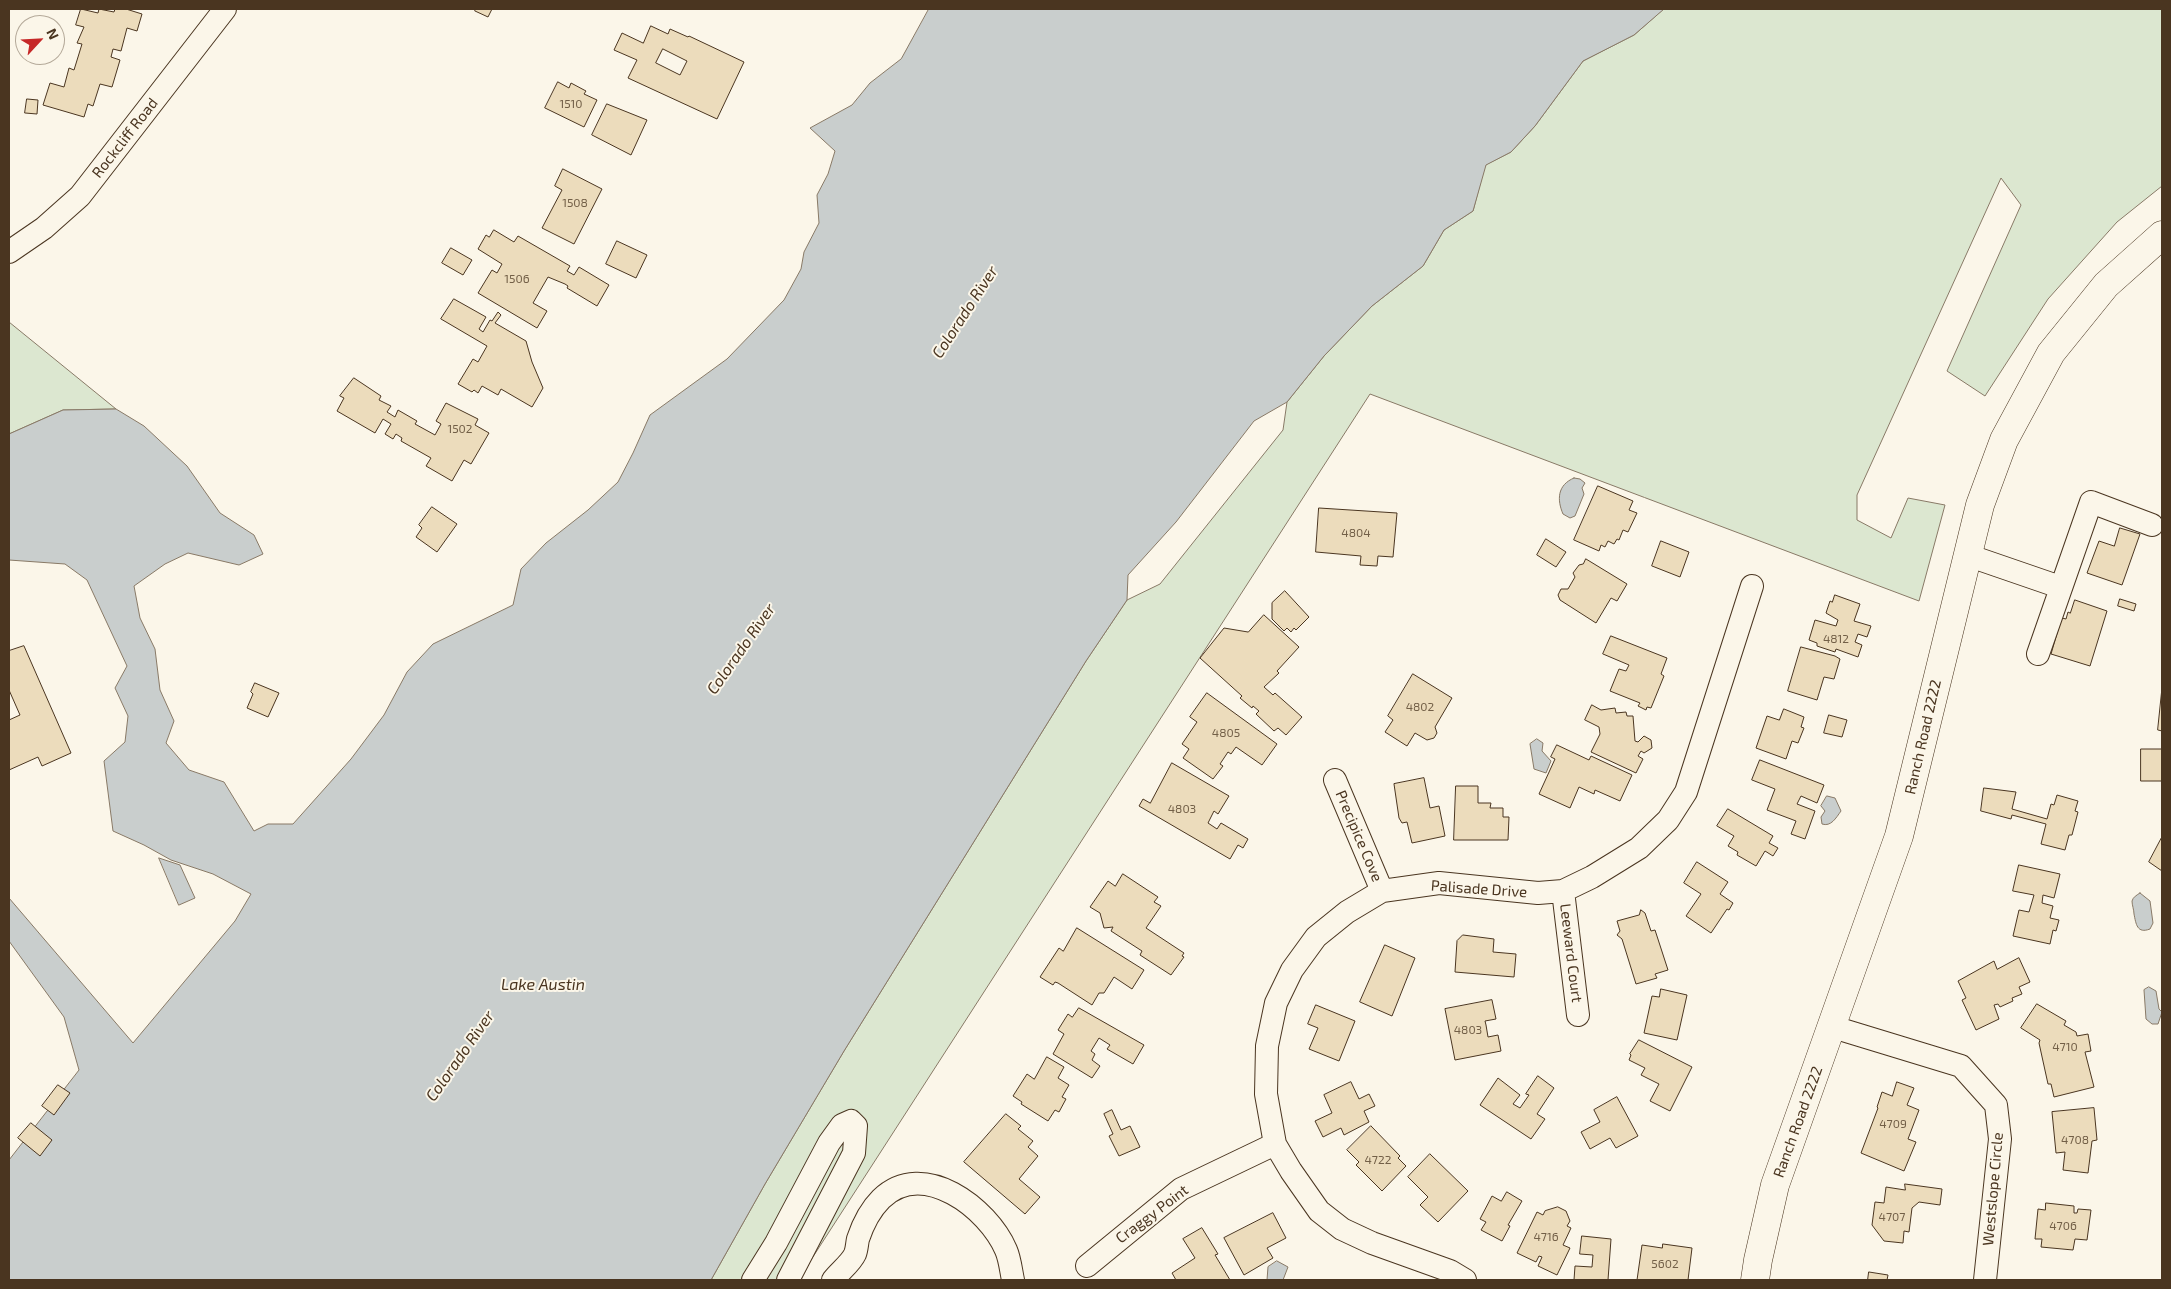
<!DOCTYPE html>
<style>
body{margin:0}
#map{position:relative;width:2171px;height:1289px;overflow:hidden;background:#fbf6e9;font-family:"Exo 2",sans-serif}
canvas{display:block}
.frame{position:absolute;inset:0;border:10px solid #4a3520;pointer-events:none}
.north{position:absolute;left:15px;top:15px;width:50px;height:50px;box-sizing:border-box;background:#fbf6e9;border:1px solid #b4a999;border-radius:50%;rotate:65deg;font-size:14px;font-weight:700;line-height:20px;text-align:center;color:#4a3520}
.north::after{content:'';display:block;margin:auto;width:18px;height:22px;background:#c62828;clip-path:polygon(50% 0,100% 100%,50% 72%,0 100%)}
</style>
<div id="map">
<canvas width="2171" height="1289"></canvas>
<div class="frame"></div>
<div class="north">N</div>
</div>
<script>
const g = document.querySelector('canvas').getContext('2d');
g.lineJoin = 'round';
function fill(path, color) { g.fillStyle = color; g.fill(path, 'evenodd'); }
function strokePath(path, color, width, dash) { g.strokeStyle = color; g.lineWidth = width; g.lineCap = dash ? 'butt' : 'round'; g.setLineDash(dash || []); g.stroke(path); }
function label(font, color, halo, rows, align = 'center') {
  g.font = font + ' "Exo 2",sans-serif'; g.lineWidth = 4; g.setLineDash([]); g.textBaseline = 'middle'; g.strokeStyle = halo; g.fillStyle = color; for (const [text, x, y, turn = 0] of rows) {
    g.save(); g.translate(x, y); g.rotate((+turn || 0) * Math.PI / 180); g.textAlign = isNaN(turn) ? turn : align; if (halo) g.strokeText(text, 0, 0); g.fillText(text, 0, 0); g.restore();
  }
}
const green = new Path2D(`
 M 1664,9 L 2162,9 L 2162,186 L 2117,222 L 2048,299 L 1985,396 L 1947,371 L 2021,205 L 2001,178 L 1857,495 L 1857,520 L 1891,538 L 1908,498 L 1945,505 L 1919,601 L 1370,394 L 798,1280 L 711,1280 L 765,1184 L 844,1051 L 1086,661 L 1127,600 L 1160,584 L 1283,430 L 1287,402 L 1324,356 L 1372,306 L 1423,266 L 1444,230 L 1473,211 L 1485,165 L 1511,152 L 1535,126 L 1583,61 L 1634,35 Z
 M 9,322 L 116,409 L 63,410 L 9,434 Z`);
const water = new Path2D(`
 M 929,9 L 1664,9 L 1634,35 L 1583,61 L 1535,126 L 1511,152 L 1486,165 L 1473,211 L 1444,230 L 1423,266 L 1372,306 L 1324,356 L 1287,402 L 1254,421 L 1176,522 L 1128,575 L 1127,600 L 1086,661 L 844,1051 L 765,1184 L 711,1280 L 9,1280 L 9,1160 L 79,1070 L 64,1017 L 9,941 L 9,898 L 133,1043 L 235,921 L 251,894 L 213,874 L 171,860 L 144,845 L 113,831 L 104,761 L 125,742 L 128,716 L 115,688 L 127,666 L 87,580 L 65,564 L 9,560 L 9,434 L 63,410 L 116,409 L 144,426 L 187,466 L 220,513 L 254,535 L 263,554 L 239,565 L 188,553 L 165,564 L 134,586 L 140,618 L 155,649 L 160,690 L 174,721 L 166,743 L 189,770 L 224,782 L 254,831 L 268,824 L 293,824 L 351,759 L 384,715 L 407,672 L 433,644 L 513,605 L 521,569 L 546,543 L 588,510 L 618,482 L 633,453 L 650,415 L 727,359 L 784,300 L 801,269 L 804,252 L 819,223 L 817,195 L 828,174 L 835,151 L 810,128 L 852,105 L 870,83 L 901,59 Z
 M 1574,478 L 1580,479 L 1585,483 L 1582,488 L 1584,494 L 1575,516 L 1570,518 L 1563,514 C 1557,500 1557,485 1574,478 Z
 M 1537,739 L 1543,743 L 1542,751 L 1551,761 L 1546,773 L 1534,769 L 1530,744 Z
 M 1827,796 L 1835,798 L 1841,811 C 1836,818 1831,827 1822,824 L 1821,817 L 1825,811 L 1821,806 Z
 M 159,858 L 180,865 L 195,898 L 179,905 Z
 M 2140,893 L 2150,901 L 2153,923 L 2150,929 C 2137,934 2136,924 2134,914 C 2134,910 2132,905 2132,901 C 2133,897 2137,895 2140,893 Z
 M 2149,987 L 2156,991 L 2159,1009 L 2162,1012 L 2158,1024 L 2152,1024 L 2146,1019 L 2144,990 Z
 M 1277,1261 L 1288,1267 L 1283,1280 L 1267,1280 L 1268,1267 Z`);
const building = new Path2D(`
 M 81,9 L 98,13 L 99,9 L 114,12 L 115,9 L 126,9 L 142,14 L 137,31 L 127,28 L 121,51 L 113,49 L 111,57 L 120,60 L 112,87 L 100,84 L 93,106 L 88,104 L 84,117 L 43,105 L 50,83 L 64,87 L 69,68 L 74,70 L 82,44 L 77,43 L 84,27 L 76,25 Z
 M 476,9 L 492,9 L 488,17 L 475,11 Z
 M 651,26 L 668,34 L 670,29 L 688,37 L 689,36 L 744,62 L 717,119 L 628,78 L 637,60 L 614,50 L 622,33 L 643,43 ZM 663,49 L 687,61 L 680,75 L 656,63 Z
 M 558,82 L 569,88 L 571,83 L 586,91 L 584,94 L 597,100 L 584,127 L 545,108 Z
 M 27,99 L 38,100 L 37,114 L 25,113 Z
 M 607,104 L 647,120 L 631,155 L 592,135 Z
 M 563,169 L 602,189 L 574,244 L 542,228 L 562,190 L 555,186 Z
 M 494,230 L 514,242 L 518,236 L 570,266 L 567,271 L 574,275 L 579,267 L 609,285 L 597,306 L 567,288 L 568,286 L 565,284 L 548,277 L 533,303 L 547,311 L 537,328 L 478,293 L 492,270 L 497,273 L 502,264 L 478,249 L 486,235 L 489,237 Z
 M 617,241 L 647,255 L 636,278 L 606,264 Z
 M 451,248 L 472,260 L 463,275 L 442,263 Z
 M 454,299 L 486,317 L 479,329 L 483,332 L 490,320 L 492,321 L 498,312 L 501,315 L 495,323 L 526,341 L 532,362 L 543,388 L 532,407 L 501,389 L 498,395 L 482,386 L 478,393 L 474,390 L 472,392 L 458,384 L 473,359 L 478,362 L 487,346 L 441,319 Z
 M 354,378 L 381,396 L 379,400 L 391,406 L 387,412 L 395,417 L 398,410 L 417,421 L 415,424 L 435,435 L 441,424 L 436,421 L 446,403 L 478,419 L 475,425 L 489,433 L 471,464 L 464,460 L 452,481 L 426,466 L 431,458 L 401,441 L 402,438 L 396,434 L 393,439 L 385,434 L 391,424 L 383,419 L 375,433 L 337,411 L 344,398 L 340,396 Z
 M 1598,486 L 1633,501 L 1629,510 L 1637,513 L 1628,532 L 1623,530 L 1619,540 L 1617,539 L 1614,544 L 1608,541 L 1605,547 L 1601,545 L 1599,551 L 1574,540 Z
 M 432,507 L 457,524 L 437,552 L 416,537 L 422,528 L 419,525 Z
 M 1319,508 L 1397,513 L 1393,557 L 1378,556 L 1377,566 L 1360,565 L 1361,556 L 1316,552 Z
 M 2120,528 L 2140,534 L 2122,585 L 2087,573 L 2099,541 L 2114,546 Z
 M 1546,539 L 1566,552 L 1556,567 L 1537,555 Z
 M 1661,541 L 1689,552 L 1680,577 L 1652,566 Z
 M 1586,559 L 1627,584 L 1617,601 L 1611,598 L 1596,623 L 1560,600 L 1558,595 L 1561,589 L 1568,589 L 1575,577 L 1573,573 L 1579,565 L 1583,564 Z
 M 1285,591 L 1309,617 L 1296,630 L 1294,628 L 1291,632 L 1287,628 L 1284,631 L 1272,619 L 1272,603 Z
 M 1835,595 L 1860,604 L 1854,621 L 1871,626 L 1867,637 L 1858,634 L 1855,642 L 1862,645 L 1858,657 L 1836,649 L 1835,652 L 1817,646 L 1817,643 L 1809,640 L 1815,620 L 1836,626 L 1838,620 L 1826,613 L 1830,601 L 1832,602 Z
 M 2120,599 L 2136,604 L 2134,611 L 2118,606 Z
 M 2075,600 L 2107,611 L 2090,666 L 2051,654 L 2058,630 L 2058,617 L 2066,619 L 2068,612 L 2070,613 Z
 M 1264,615 L 1299,647 L 1277,671 L 1279,673 L 1264,687 L 1273,695 L 1275,693 L 1302,717 L 1286,735 L 1278,728 L 1274,731 L 1256,714 L 1259,711 L 1253,706 L 1252,708 L 1240,698 L 1242,696 L 1200,658 L 1224,628 L 1248,632 Z
 M 1611,636 L 1667,658 L 1661,674 L 1664,676 L 1651,708 L 1647,707 L 1646,710 L 1638,706 L 1640,703 L 1610,691 L 1619,669 L 1626,671 L 1629,665 L 1603,654 Z
 M 24,646 L 71,753 L 42,766 L 38,757 L 9,770 L 9,720 L 20,715 L 9,690 L 9,651 Z
 M 1801,647 L 1835,656 L 1840,659 L 1834,679 L 1824,677 L 1817,700 L 1788,691 Z
 M 1413,674 L 1452,698 L 1435,727 L 1437,733 L 1434,738 L 1427,740 L 1415,733 L 1407,746 L 1385,732 L 1393,720 L 1388,716 Z
 M 255,683 L 279,693 L 268,717 L 247,708 L 253,694 L 251,692 Z
 M 2162,688 L 2162,731 L 2158,730 Z
 M 1207,693 L 1277,744 L 1262,765 L 1236,747 L 1231,754 L 1228,752 L 1220,764 L 1223,766 L 1213,779 L 1183,758 L 1189,749 L 1182,744 L 1197,722 L 1190,717 Z
 M 1592,705 L 1601,710 L 1615,708 L 1616,713 L 1626,712 L 1627,716 L 1633,716 L 1635,741 L 1638,742 L 1644,736 L 1651,740 L 1652,748 L 1644,753 L 1641,751 L 1638,756 L 1643,759 L 1636,773 L 1591,752 L 1600,734 L 1599,727 L 1585,720 Z
 M 1784,709 L 1804,717 L 1801,727 L 1804,728 L 1798,743 L 1792,741 L 1786,759 L 1756,748 L 1767,716 L 1779,720 Z
 M 1829,715 L 1847,720 L 1842,737 L 1824,733 Z
 M 1557,745 L 1589,760 L 1591,756 L 1632,775 L 1620,801 L 1595,790 L 1594,794 L 1579,787 L 1570,808 L 1539,794 L 1555,759 L 1551,757 Z
 M 2141,749 L 2162,749 L 2162,781 L 2141,781 Z
 M 1760,760 L 1824,785 L 1817,803 L 1801,796 L 1797,804 L 1815,811 L 1805,839 L 1791,834 L 1796,821 L 1767,810 L 1775,789 L 1752,780 Z
 M 1172,763 L 1229,796 L 1218,814 L 1214,811 L 1208,823 L 1217,829 L 1221,823 L 1248,839 L 1243,848 L 1238,845 L 1230,859 L 1139,806 L 1143,799 L 1150,803 Z
 M 1424,778 L 1430,808 L 1439,806 L 1445,836 L 1412,843 L 1407,822 L 1402,823 L 1399,818 L 1394,784 Z
 M 1456,786 L 1478,786 L 1478,803 L 1491,803 L 1490,808 L 1503,808 L 1503,817 L 1509,817 L 1508,840 L 1454,840 Z
 M 1984,788 L 2016,792 L 2012,809 L 2047,819 L 2051,804 L 2054,805 L 2057,795 L 2078,801 L 2075,811 L 2078,812 L 2072,835 L 2069,835 L 2065,850 L 2041,844 L 2046,824 L 2012,815 L 2011,819 L 1981,811 Z
 M 1728,809 L 1773,836 L 1769,843 L 1778,848 L 1773,856 L 1765,851 L 1756,866 L 1737,855 L 1738,852 L 1728,846 L 1734,836 L 1717,826 Z
 M 2162,837 L 2162,871 L 2149,862 Z
 M 1697,862 L 1728,882 L 1720,894 L 1733,903 L 1729,910 L 1727,909 L 1711,933 L 1686,916 L 1701,894 L 1684,883 Z
 M 2019,865 L 2060,874 L 2054,898 L 2043,895 L 2042,903 L 2053,906 L 2050,918 L 2059,920 L 2056,931 L 2053,930 L 2050,944 L 2013,936 L 2019,910 L 2029,912 L 2034,895 L 2013,891 Z
 M 1123,874 L 1158,897 L 1154,902 L 1161,906 L 1146,928 L 1184,953 L 1182,956 L 1184,957 L 1171,975 L 1140,955 L 1142,951 L 1111,931 L 1113,927 L 1104,928 L 1100,913 L 1090,907 L 1108,881 L 1115,886 Z
 M 1641,910 L 1645,913 L 1651,931 L 1655,930 L 1668,970 L 1655,974 L 1657,978 L 1636,984 L 1622,939 L 1617,935 L 1620,931 L 1617,921 L 1639,915 Z
 M 1077,928 L 1144,970 L 1132,989 L 1114,977 L 1104,993 L 1099,993 L 1092,1005 L 1058,983 L 1055,982 L 1053,985 L 1040,977 L 1059,948 L 1063,951 Z
 M 1463,935 L 1494,939 L 1493,952 L 1516,954 L 1514,977 L 1455,972 L 1457,941 Z
 M 1385,945 L 1415,958 L 1392,1016 L 1360,1002 Z
 M 2019,958 L 2030,982 L 2019,987 L 2022,994 L 2012,998 L 2013,1001 L 2000,1007 L 1998,1004 L 1994,1005 L 1999,1019 L 1976,1030 L 1962,1000 L 1966,998 L 1958,981 L 1994,961 L 1997,969 Z
 M 1661,989 L 1687,995 L 1677,1040 L 1644,1033 L 1652,996 L 1659,997 Z
 M 1492,1000 L 1496,1019 L 1485,1021 L 1486,1025 L 1488,1037 L 1498,1035 L 1501,1051 L 1455,1060 L 1445,1009 Z
 M 2037,1004 L 2066,1021 L 2064,1025 L 2076,1032 L 2077,1036 L 2088,1034 L 2091,1051 L 2085,1052 L 2094,1087 L 2054,1097 L 2051,1084 L 2048,1084 L 2039,1043 L 2040,1040 L 2021,1028 Z
 M 1316,1005 L 1355,1021 L 1339,1061 L 1309,1049 L 1318,1028 L 1308,1024 Z
 M 1079,1008 L 1144,1045 L 1133,1064 L 1107,1049 L 1110,1045 L 1099,1038 L 1091,1051 L 1095,1054 L 1092,1060 L 1100,1066 L 1092,1078 L 1053,1054 L 1064,1034 L 1058,1030 L 1068,1014 L 1072,1017 Z
 M 1639,1040 L 1692,1067 L 1670,1111 L 1650,1101 L 1659,1084 L 1641,1075 L 1645,1068 L 1629,1060 L 1631,1055 L 1630,1054 Z
 M 1047,1057 L 1064,1067 L 1058,1078 L 1069,1085 L 1062,1097 L 1066,1099 L 1059,1112 L 1055,1110 L 1048,1121 L 1021,1104 L 1022,1102 L 1013,1096 L 1027,1074 L 1034,1079 Z
 M 1538,1076 L 1554,1088 L 1537,1114 L 1545,1119 L 1531,1139 L 1480,1105 L 1498,1078 L 1520,1095 L 1513,1104 L 1520,1108 L 1529,1095 L 1526,1094 Z
 M 1351,1082 L 1359,1099 L 1369,1094 L 1375,1106 L 1364,1111 L 1369,1122 L 1344,1135 L 1341,1128 L 1323,1137 L 1315,1121 L 1332,1113 L 1324,1095 Z
 M 1897,1082 L 1914,1088 L 1907,1105 L 1919,1110 L 1908,1139 L 1916,1142 L 1904,1171 L 1861,1153 L 1878,1108 L 1877,1107 L 1882,1092 L 1892,1096 Z
 M 58,1085 L 70,1093 L 54,1115 L 42,1106 Z
 M 1617,1097 L 1638,1136 L 1616,1148 L 1610,1138 L 1590,1149 L 1581,1132 L 1600,1122 L 1594,1110 Z
 M 2094,1108 L 2097,1140 L 2092,1141 L 2088,1173 L 2063,1170 L 2065,1152 L 2056,1153 L 2052,1112 Z
 M 1112,1110 L 1121,1130 L 1130,1126 L 1140,1147 L 1119,1156 L 1109,1136 L 1113,1134 L 1104,1114 Z
 M 1006,1114 L 1021,1126 L 1018,1129 L 1033,1141 L 1028,1147 L 1038,1156 L 1019,1179 L 1040,1197 L 1025,1214 L 964,1162 Z
 M 31,1123 L 52,1140 L 40,1156 L 18,1138 Z
 M 1371,1126 L 1400,1156 L 1398,1158 L 1406,1166 L 1382,1191 L 1356,1165 L 1359,1162 L 1347,1150 Z
 M 1430,1154 L 1468,1191 L 1438,1222 L 1420,1205 L 1428,1197 L 1408,1177 Z
 M 1905,1184 L 1942,1189 L 1940,1205 L 1919,1202 L 1912,1208 L 1909,1232 L 1904,1231 L 1903,1243 L 1884,1241 L 1872,1225 L 1875,1202 L 1884,1203 L 1886,1187 L 1905,1190 Z
 M 1507,1192 L 1522,1201 L 1508,1225 L 1510,1226 L 1502,1241 L 1481,1230 L 1486,1222 L 1480,1219 L 1492,1196 L 1501,1201 Z
 M 2046,1203 L 2074,1206 L 2074,1213 L 2077,1213 L 2078,1209 L 2091,1210 L 2087,1240 L 2075,1239 L 2073,1250 L 2041,1247 L 2042,1239 L 2035,1239 L 2038,1209 L 2045,1210 Z
 M 1558,1207 L 1566,1211 L 1570,1221 L 1567,1226 L 1571,1228 L 1563,1245 L 1570,1248 L 1557,1275 L 1538,1266 L 1542,1257 L 1539,1256 L 1536,1262 L 1517,1253 L 1537,1212 L 1543,1215 L 1545,1211 Z
 M 1273,1213 L 1286,1238 L 1267,1248 L 1273,1258 L 1244,1275 L 1224,1238 Z
 M 1202,1228 L 1218,1254 L 1215,1255 L 1230,1280 L 1176,1280 L 1172,1273 L 1195,1258 L 1183,1239 Z
 M 1582,1236 L 1611,1239 L 1608,1280 L 1574,1280 L 1575,1266 L 1592,1267 L 1593,1255 L 1580,1254 Z
 M 1663,1244 L 1692,1248 L 1688,1280 L 1637,1280 L 1642,1245 L 1662,1248 Z
 M 1869,1272 L 1888,1275 L 1887,1280 L 1868,1280 Z`);
const minor = new Path2D(`
 M 9,252 L 44,228 L 80,196 L 225,9
 M 1967,555 L 2060,587
 M 2038,654 L 2091,502 L 2152,525
 M 1335,780 L 1382,891
 M 1563,891 L 1578,1015
 M 1833,1027 L 1961,1066 L 1996,1105 L 2000,1139 L 1985,1280
 M 1087,1266 L 1181,1189 L 1275,1144
 M 753,1280 L 776,1243 L 829,1143 L 842,1125 L 851,1121 L 856,1126 L 854,1153 L 788,1280
 M 833,1280 C 839,1272 851,1263 855,1254 C 857,1249 857,1243 858,1239 C 863,1224 870,1210 881,1199 C 923,1158 988,1208 1006,1250 C 1010,1259 1011,1271 1013,1280
 M 1465,1280 L 1450,1271 L 1372,1243 L 1342,1229 L 1319,1211 L 1291,1171 L 1275,1144 L 1266,1094 L 1267,1046 L 1276,1003 L 1292,970 L 1316,937 L 1347,912 L 1382,891 L 1439,883 L 1538,893 L 1563,891 L 1592,877 L 1639,848 L 1668,820 L 1686,792 L 1752,586`);
const major = new Path2D(`
 M 1755,1280 L 1758,1260 L 1775,1185 L 1899,836 L 1980,505 L 2004,440 L 2051,353 L 2106,285 L 2162,235`);
const numberNames = [
 ["1510",571,104],
 ["1508",575,203],
 ["1506",517,279],
 ["1502",460,429],
 ["4804",1356,533],
 ["4812",1836,639],
 ["4802",1420,707],
 ["4805",1226,733],
 ["4803",1182,809],
 ["4803",1468,1030],
 ["4710",2065,1047],
 ["4709",1893,1124],
 ["4708",2075,1140],
 ["4722",1378,1160],
 ["4707",1892,1217],
 ["4706",2063,1226],
 ["4716",1546,1237],
 ["5602",1665,1264]
];
const streetNames = [
 ["Rockcliff Road",125,138,-52],
 ["Ranch Road 2222",1923,737,-77],
 ["Precipice Cove",1359,836,67],
 ["Palisade Drive",1479,889,4],
 ["Leeward Court",1571,953,83],
 ["Ranch Road 2222",1798,1122,-70],
 ["Westslope Circle",1993,1189,-85],
 ["Craggy Point",1152,1214,-37]
];
const waterNames = [
 ["Colorado River",965,312,-57],
 ["Colorado River",741,649,-55],
 ["Lake Austin",543,985],
 ["Colorado River",460,1056,-55]
];
fill(green, '#dce7d0');
strokePath(green, '#887966', 1);
fill(water, '#c9cecd');
strokePath(water, '#887966', 1);
fill(building, '#ecdcbc');
strokePath(building, '#4a3520', 1);
strokePath(minor, '#4a3520', 24);
strokePath(major, '#4a3520', 29);
strokePath(minor, '#fbf6e9', 22);
strokePath(major, '#fbf6e9', 28);
label('12px', '#725f47', null, numberNames);
label('15px', '#4a3520', '#fbf6e9', streetNames);
label('italic 16px', '#4a3520', '#fbf6e9', waterNames);
</script>
